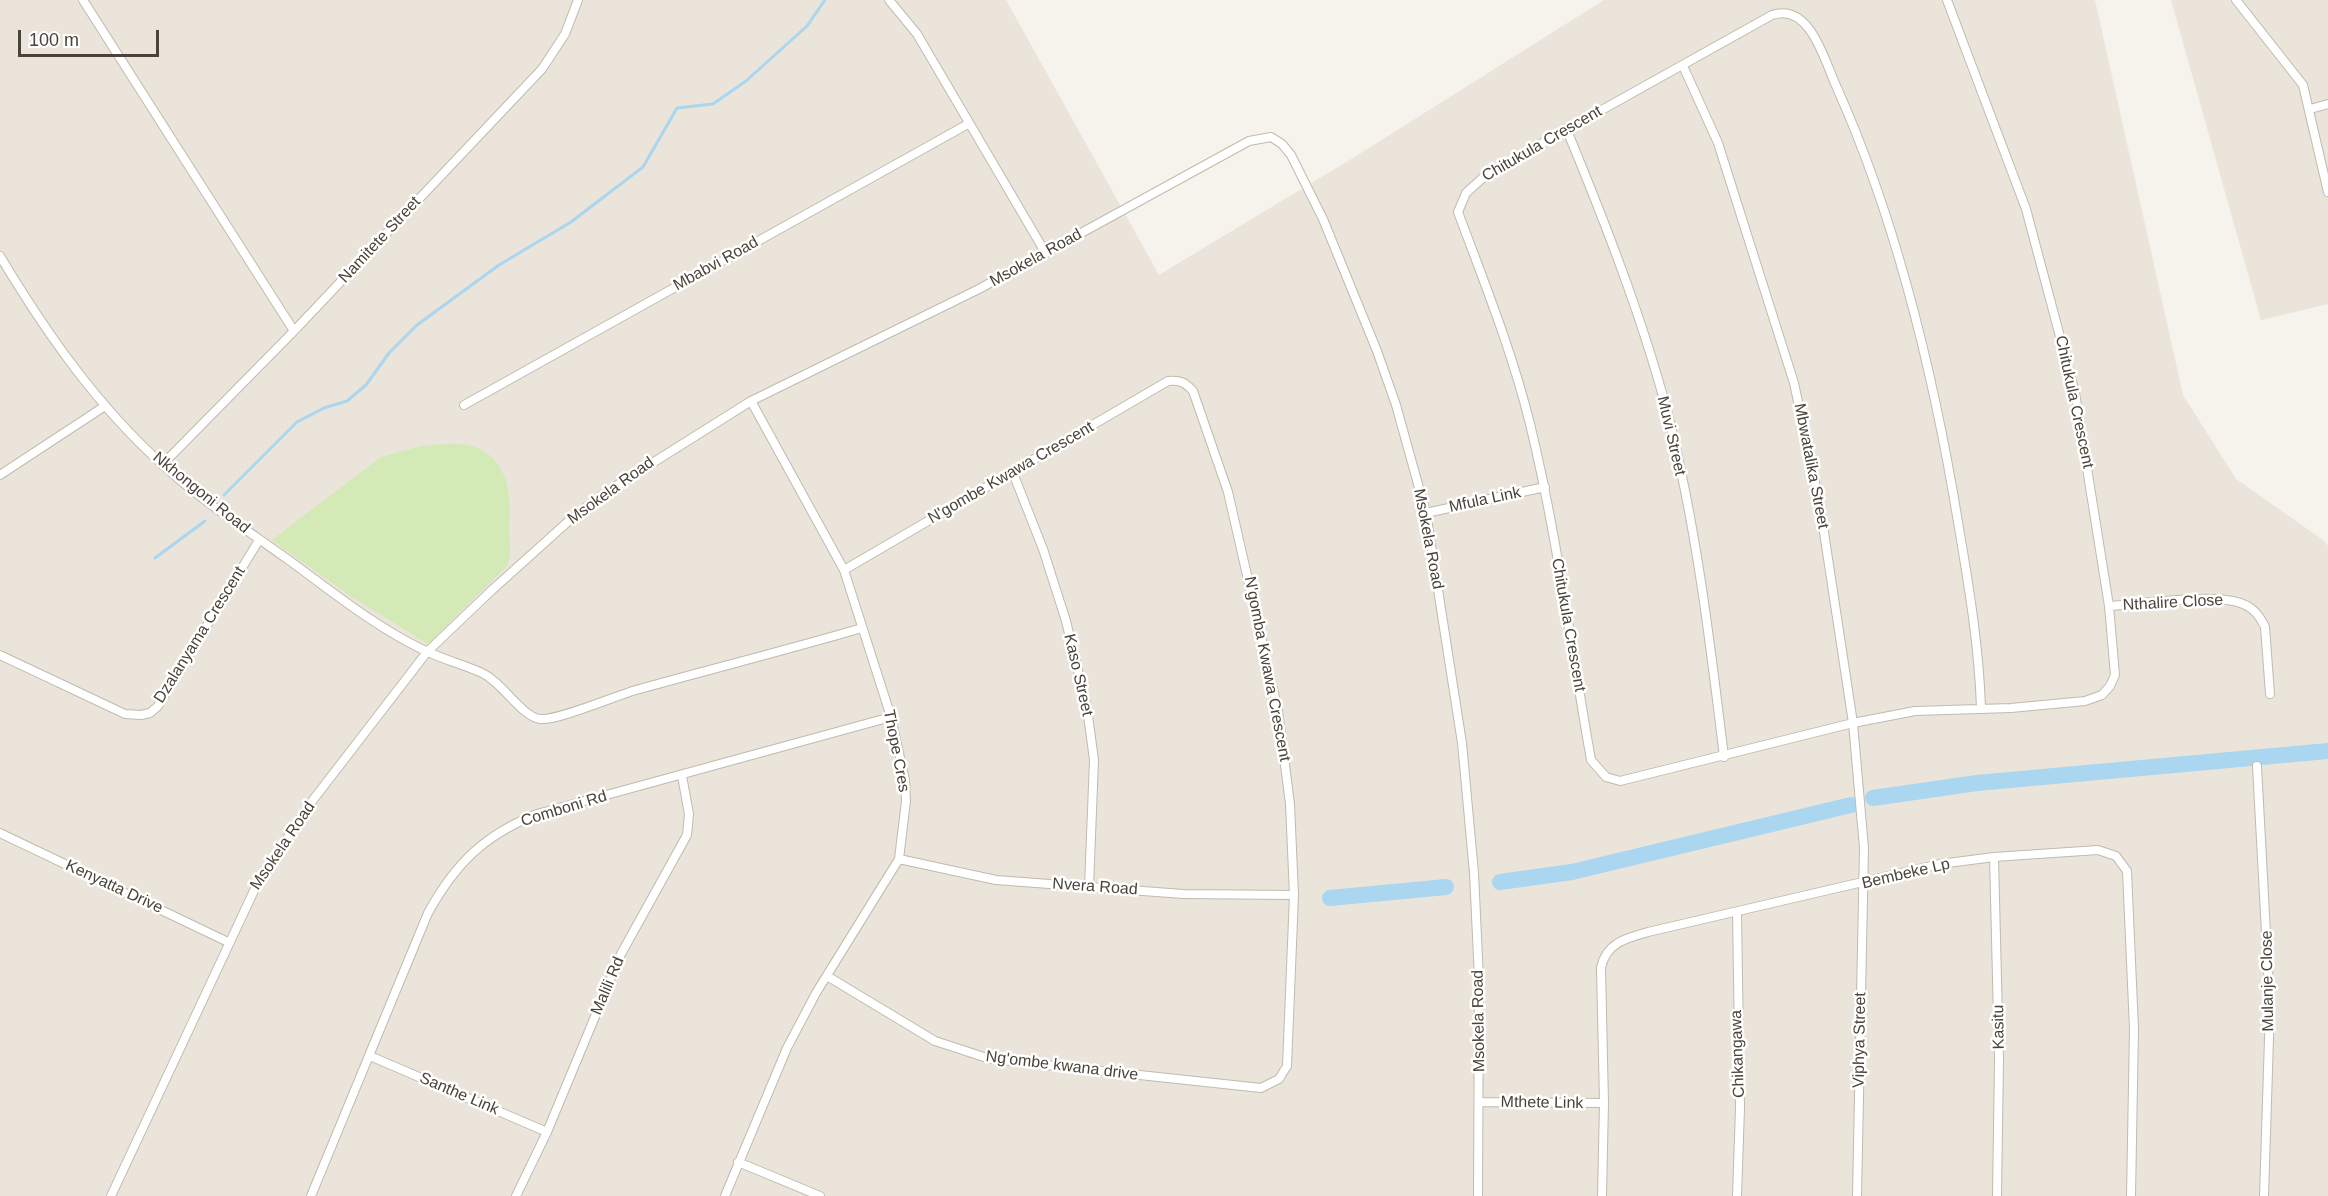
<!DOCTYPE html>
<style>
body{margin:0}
#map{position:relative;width:2328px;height:1196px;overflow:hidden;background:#f6f2ec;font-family:Arial,sans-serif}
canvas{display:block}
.scale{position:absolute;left:18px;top:30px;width:141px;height:27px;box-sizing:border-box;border:3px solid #4a4339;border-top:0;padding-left:8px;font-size:18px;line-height:21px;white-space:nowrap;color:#4a4339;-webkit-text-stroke:4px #fff;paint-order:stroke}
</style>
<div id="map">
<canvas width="2328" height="1196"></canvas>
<div class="scale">100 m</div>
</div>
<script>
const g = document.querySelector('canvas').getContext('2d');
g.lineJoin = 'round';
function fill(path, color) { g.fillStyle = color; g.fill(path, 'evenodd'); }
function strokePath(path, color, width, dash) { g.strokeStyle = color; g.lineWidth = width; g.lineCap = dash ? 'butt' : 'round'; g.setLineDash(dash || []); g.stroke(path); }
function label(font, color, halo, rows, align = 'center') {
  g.font = font + ' Arial,sans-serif'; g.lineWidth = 5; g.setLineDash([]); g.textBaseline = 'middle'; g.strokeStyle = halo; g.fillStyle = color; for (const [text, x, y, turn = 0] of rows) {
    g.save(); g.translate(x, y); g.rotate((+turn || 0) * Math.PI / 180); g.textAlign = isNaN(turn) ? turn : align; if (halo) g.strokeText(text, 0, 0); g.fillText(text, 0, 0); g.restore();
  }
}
const residential = new Path2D(`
 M 0,0 L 1006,0 L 1159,275 L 1353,158 L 1604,0 L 2095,0 L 2183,395 L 2236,479 L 2323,540 L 2328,546 L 2328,1196 L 0,1196 Z
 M 2171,0 L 2328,0 L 2328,304 L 2261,320 Z`);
const green = new Path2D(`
 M 421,446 C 436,445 456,442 471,446 C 508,456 512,495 509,526 C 508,540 513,552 507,566 L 428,644 L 352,597 L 272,540 L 381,457 Z`);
const stream = new Path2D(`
 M 224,495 L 297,422 L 324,408 L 347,401 L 366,385 L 389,353 L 417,325 L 499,265 L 571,222 L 643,167 L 677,108 L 713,104 L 746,81 L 807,26 L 825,0
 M 155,558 L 205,521`);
const river = new Path2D(`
 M 1873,798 L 1977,783 L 2328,751
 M 1500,882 L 1572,872 L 1851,805
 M 1330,898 L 1446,887`);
const street = new Path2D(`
 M 83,0 L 294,331
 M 889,0 L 917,34 L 1045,252
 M 1947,0 L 2026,209 L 2075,393 L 2109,606 L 2115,675 L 2110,686 L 2102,695 L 2085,701 L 2011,708 L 1915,711 L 1853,723 L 1620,781 L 1606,777 L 1591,760 C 1571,648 1557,534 1530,424 C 1512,351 1484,282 1458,212 L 1466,193 L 1487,174 L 1772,15 C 1811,2 1825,63 1837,88 C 1898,224 1935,381 1959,528 C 1969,587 1979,647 1981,708
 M 2236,0 L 2303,85 L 2328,192
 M 1683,66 L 1718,143 L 1794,383 L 1820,506 L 1853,723 L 1864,848 L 1857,1196
 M 2310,109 L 2328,104
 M 1566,128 C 1604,220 1641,314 1667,411 C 1696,524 1710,641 1724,757
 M 0,256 C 45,331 97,406 163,465 C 202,501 247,530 290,561 C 334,593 378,629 428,652 C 445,660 465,665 482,673 C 502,682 522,717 540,719 C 557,721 615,696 636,690 C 711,669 787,650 862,628
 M 464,405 L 968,124
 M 162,465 L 294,331 L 542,69 L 565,34 L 578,0
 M 1013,473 L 1043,549 L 1066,621 L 1087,708 L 1094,760 L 1089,887
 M 0,475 L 105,406
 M 1426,513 L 1545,487
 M 2109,606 C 2141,604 2216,592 2243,604 C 2254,608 2260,616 2265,627 L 2270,694
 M 0,655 L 125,714 L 141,715 L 150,713 L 158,706 L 259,540
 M 2257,766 L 2270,1007 L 2264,1196
 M 0,833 L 228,942
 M 1994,857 L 1999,1060 L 1997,1196
 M 899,859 L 996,880 L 1183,894 L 1294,895
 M 1737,912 L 1740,1108 L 1737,1196
 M 827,976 L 935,1041 L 990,1059 L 1261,1088 L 1279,1079 L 1287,1066 L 1294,895 L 1290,804 L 1278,711 L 1228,492 L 1193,391 C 1185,382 1180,380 1168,381 L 844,570
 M 370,1056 L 547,1132
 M 1480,1102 L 1604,1103
 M 738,1162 L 820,1196
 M 111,1196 L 259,880 L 313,800 L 427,652 L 492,590 L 572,518 L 608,491 L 751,401 L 979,289 L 1249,141 L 1271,137 L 1282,144 L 1291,155 L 1323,219 L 1377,351 L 1396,405 L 1426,513 L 1462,743 L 1474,873 L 1479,979 L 1478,1196
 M 311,1196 L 428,913 C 455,864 484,835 537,814 L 891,717
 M 516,1196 L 547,1132 L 621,954 L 687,835 L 689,814 L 682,776
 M 725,1196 L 787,1048 L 816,993 L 899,859 L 906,801 L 905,780 L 891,717 L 844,570 L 751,401
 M 1602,1196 L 1604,1103 L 1601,968 C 1606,943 1626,938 1648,932 L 1940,864 L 1994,857 L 2098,850 L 2116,856 L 2127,871 L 2134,1029 L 2131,1196`);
const streetNames = [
 ["Chitukula Crescent",1542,144,-30],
 ["Namitete Street",380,240,-47],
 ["Msokela Road",1036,258,-29],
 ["Mbabvi Road",716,264,-29],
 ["Chitukula Crescent",2074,402,78],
 ["Muvi Street",1671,436,77],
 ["Mbwatalika Street",1811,466,79],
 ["N'gombe Kwawa Crescent",1011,473,-30],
 ["Msokela Road",611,491,-36],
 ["Nkhongoni Road",201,493,39],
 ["Mfula Link",1485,500,-12],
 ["Msokela Road",1428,539,79],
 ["Nthalire Close",2173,603,-3],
 ["Chitukula Crescent",1568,625,80],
 ["Dzalanyama Crescent",200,635,-58],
 ["N'gomba Kwawa Crescent",1267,669,79],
 ["Kaso Street",1078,675,77],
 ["Thope Cres",896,751,79],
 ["Comboni Rd",564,809,-17],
 ["Msokela Road",283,846,-56],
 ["Bembeke Lp",1906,874,-13],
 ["Kenyatta Drive",114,887,25],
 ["Nvera Road",1095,887,4],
 ["Mulanje Close",2268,981,-91],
 ["Malili Rd",608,986,-67],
 ["Msokela Road",1479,1021,-91],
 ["Kasitu",1999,1027,-91],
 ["Viphya Street",1860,1040,-89],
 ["Chikangawa",1738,1054,-92],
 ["Ng'ombe kwana drive",1062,1066,7],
 ["Santhe Link",459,1094,23],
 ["Mthete Link",1542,1103,1]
];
fill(residential, '#eae4da');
fill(green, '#d3e9b6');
strokePath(stream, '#aad6f0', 3);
strokePath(river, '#aad6f0', 16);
strokePath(street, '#c1baae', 10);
strokePath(street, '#fff', 8);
label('16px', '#4a4339', '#fff', streetNames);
</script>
